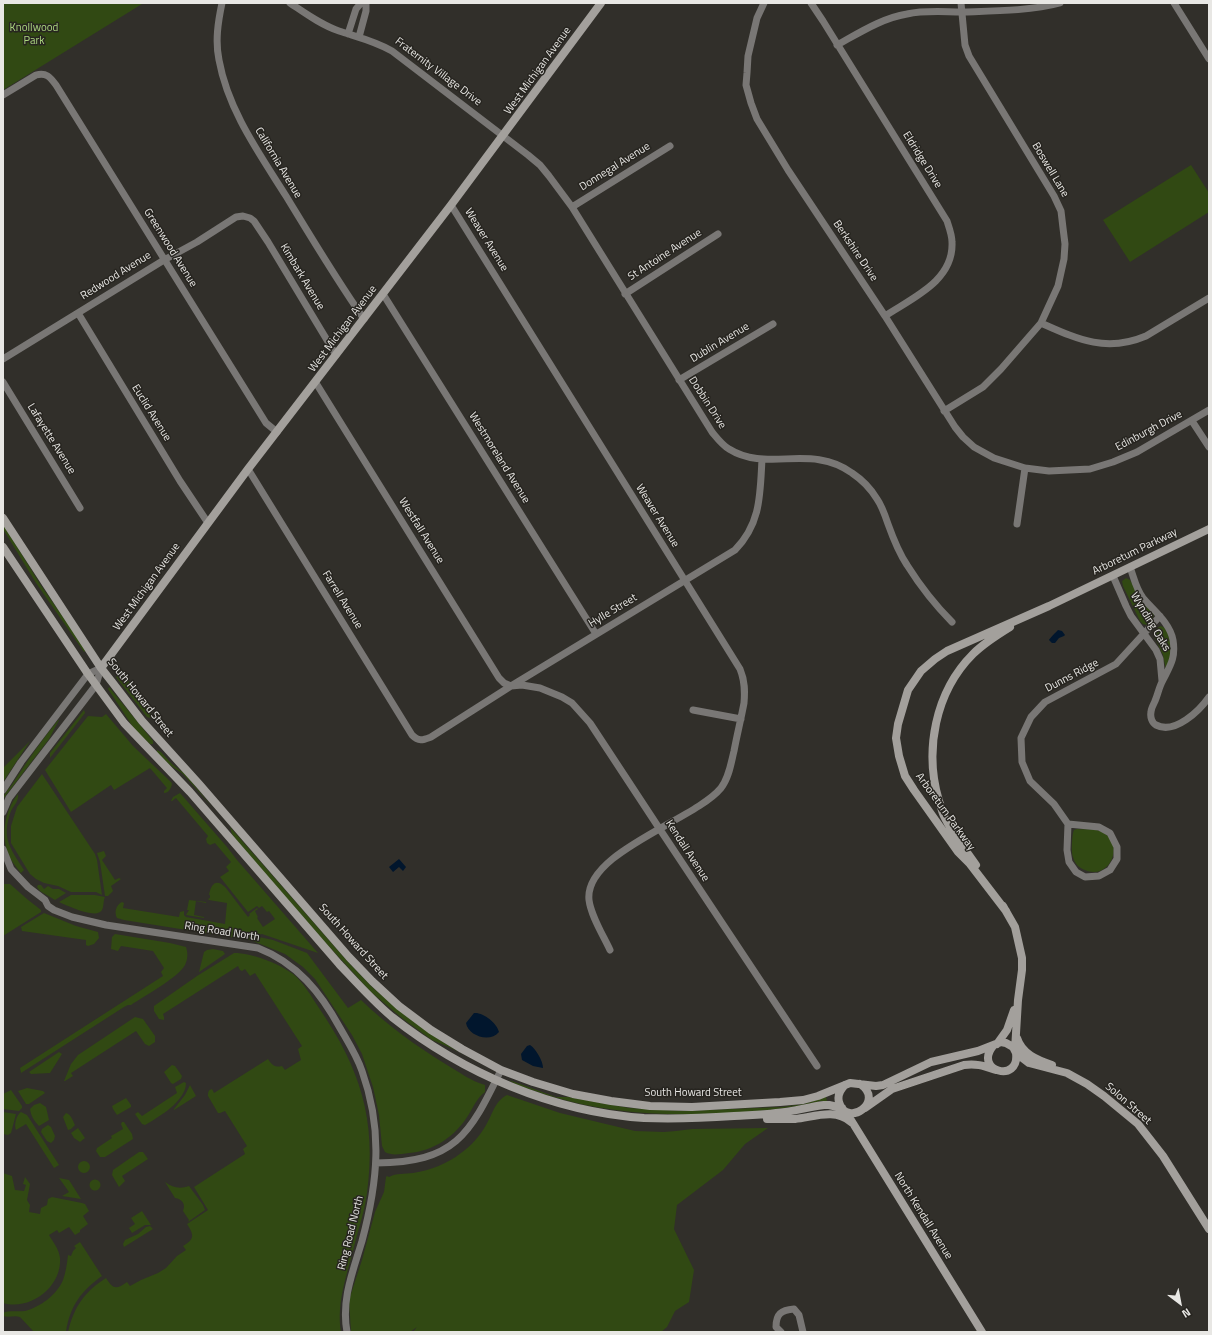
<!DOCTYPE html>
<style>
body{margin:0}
#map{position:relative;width:1212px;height:1335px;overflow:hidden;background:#312f2a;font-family:"Titillium Web",sans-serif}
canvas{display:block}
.frame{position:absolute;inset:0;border:4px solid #e8e7e4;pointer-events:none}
.north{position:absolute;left:1160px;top:1283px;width:40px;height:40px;-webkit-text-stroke:3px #272520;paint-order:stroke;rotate:148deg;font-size:11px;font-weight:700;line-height:16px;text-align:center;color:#e8e7e4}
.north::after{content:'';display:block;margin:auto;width:14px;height:18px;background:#e8e7e4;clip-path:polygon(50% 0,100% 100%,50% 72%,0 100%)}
</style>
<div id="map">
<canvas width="1212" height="1335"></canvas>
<div class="frame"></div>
<div class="north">N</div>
</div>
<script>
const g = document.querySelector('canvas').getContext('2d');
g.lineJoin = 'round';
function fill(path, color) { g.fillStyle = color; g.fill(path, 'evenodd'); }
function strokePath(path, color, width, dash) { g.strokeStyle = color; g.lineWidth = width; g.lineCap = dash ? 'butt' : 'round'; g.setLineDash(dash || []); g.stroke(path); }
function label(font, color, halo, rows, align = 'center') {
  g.font = font + ' "Titillium Web",sans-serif'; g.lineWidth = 3; g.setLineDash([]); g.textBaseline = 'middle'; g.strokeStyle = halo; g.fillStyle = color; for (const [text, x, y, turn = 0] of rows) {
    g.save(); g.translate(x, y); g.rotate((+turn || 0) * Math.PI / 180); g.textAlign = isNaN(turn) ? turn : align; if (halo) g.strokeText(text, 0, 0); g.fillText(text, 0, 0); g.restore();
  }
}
const green = new Path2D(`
 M 3,3 L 141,3 L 142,4 L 3,90 Z
 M 1191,165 L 1209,193 L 1209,212 L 1130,262 L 1103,220 Z
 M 3,524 L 40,584 L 86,650 L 84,652 L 36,583 L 3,529 Z
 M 1126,578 L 1130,580 L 1138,595 L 1154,614 L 1152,620 L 1147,625 L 1143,624 L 1140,621 L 1123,586 L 1122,581 Z
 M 1161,626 L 1165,628 C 1173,644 1172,653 1166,670 L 1163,655 L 1153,634 L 1157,628 Z
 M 120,674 L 122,674 L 125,679 L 130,682 L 154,719 L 147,717 L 116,677 Z
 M 109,687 L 153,741 L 153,744 L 150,744 L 135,730 L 108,689 Z
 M 84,710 L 85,713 L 50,758 L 50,753 Z
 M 106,714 L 133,746 L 171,782 L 172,784 C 171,788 169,793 164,793 L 164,791 L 167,788 L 150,768 L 114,790 L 111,785 L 71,812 L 45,770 L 88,716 L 102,717 Z
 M 58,720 L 59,720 L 49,739 L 3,799 C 4,793 10,788 13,783 C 27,761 42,740 58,720 Z
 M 30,741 L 3,782 L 3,768 Z
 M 157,750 L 161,752 L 172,764 L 185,774 L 213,808 L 183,774 L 170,765 L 157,753 Z
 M 42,774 L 95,854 L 97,860 L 102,895 L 96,892 L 71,892 L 58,886 L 44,883 L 36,879 L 30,874 L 11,843 L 11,826 L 17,807 Z
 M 180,793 L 227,847 L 237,860 L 318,953 L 262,934 L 257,935 L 249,940 L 124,920 L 117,918 C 114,912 116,905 122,902 L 124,903 L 123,908 L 179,917 L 180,912 L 184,911 L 184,915 L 186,917 L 225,924 L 227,903 L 209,900 L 208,899 L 210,898 L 210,895 L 209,895 C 211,883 217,878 226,888 L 248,917 L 250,915 L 249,914 L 257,908 L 258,909 L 255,911 L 258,917 L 257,918 L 263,927 L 275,919 L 269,911 L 267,912 L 262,906 L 259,908 L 257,906 L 248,912 L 220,877 L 229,871 L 226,867 L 231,862 L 215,843 L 210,845 L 207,843 L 206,839 L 208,836 L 176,798 L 172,801 L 171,801 L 173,797 Z
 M 18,794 C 19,801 14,805 11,811 C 1,838 10,848 24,870 L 21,873 C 17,868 13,863 10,858 C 0,837 4,812 18,794 Z
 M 230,827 L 348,962 L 372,987 L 401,1012 L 425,1030 L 460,1053 L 486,1067 L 451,1048 L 432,1040 L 403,1019 L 371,992 L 324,941 L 237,841 L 232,834 Z
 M 1077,829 C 1085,830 1095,828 1102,832 C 1126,843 1110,881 1085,870 C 1079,868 1075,864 1073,857 C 1071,852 1072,834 1074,830 Z
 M 104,851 L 106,856 L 102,860 L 115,880 L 119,878 L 121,879 L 111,886 L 113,891 L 108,896 L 105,896 L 100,862 L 97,853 Z
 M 3,884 L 10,884 L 27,899 L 41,910 L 41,912 L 3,936 Z
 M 38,885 L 41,885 L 44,889 L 48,886 L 53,889 L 59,889 L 66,893 L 55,900 L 40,891 L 37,887 Z
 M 71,895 L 95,895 L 105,897 C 103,901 104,907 102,910 C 97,920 66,905 59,902 Z
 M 189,900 L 206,902 L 206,903 L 196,901 L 194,915 L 204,917 L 204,918 L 186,915 L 189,910 L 187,910 Z
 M 44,913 L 76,926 L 98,932 L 99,938 L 94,944 L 88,946 L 86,945 L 86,940 L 22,931 L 21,927 Z
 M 115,934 L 170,943 L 186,947 C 188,953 188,959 185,965 C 179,977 143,997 131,1005 L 128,1005 L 124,1007 L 21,1073 L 20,1068 L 163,976 L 161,972 L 164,968 L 153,951 L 121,946 L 118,951 L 111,949 L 112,937 Z
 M 259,937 L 273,940 L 307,953 L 348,1008 L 361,1000 C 387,1025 416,1046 447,1065 C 459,1072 471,1081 485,1085 L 485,1092 C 477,1098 474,1106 469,1114 C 456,1136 434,1151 409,1153 C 400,1154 392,1156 385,1152 L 382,1146 L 379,1115 L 373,1087 L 362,1054 L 352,1035 L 315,979 L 303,967 L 285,954 L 253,941 L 254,939 Z
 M 213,949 L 223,951 L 225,954 L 199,972 L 204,952 L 207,950 Z
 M 234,953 C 252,953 278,963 293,974 C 304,983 311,996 319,1008 C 360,1068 377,1120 367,1193 C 365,1210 359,1227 355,1243 C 348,1272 336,1302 341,1332 L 68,1332 C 74,1307 84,1292 106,1278 C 113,1289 116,1290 127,1282 L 130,1286 L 141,1280 L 158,1273 L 166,1268 L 177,1256 L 186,1250 L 183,1246 C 195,1239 194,1235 187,1224 L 208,1210 L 194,1187 L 245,1154 L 243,1149 L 247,1146 L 225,1111 L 220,1113 L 218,1113 L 208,1096 C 208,1093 208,1090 212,1089 L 214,1093 L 268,1059 C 272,1065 275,1068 282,1066 L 285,1070 L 301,1060 L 298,1049 L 302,1046 L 255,973 L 250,976 L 245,969 L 242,971 L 240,970 L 238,966 L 163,1014 L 164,1017 L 164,1020 L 159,1019 L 154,1011 L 154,1006 L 197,976 Z
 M 135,1017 L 143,1019 L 155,1036 L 155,1042 L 149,1046 L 145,1044 L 136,1031 L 71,1073 L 73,1076 L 65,1081 L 64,1081 L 71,1064 L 78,1055 Z
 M 59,1052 L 62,1054 L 50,1073 L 31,1074 L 29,1072 Z
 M 172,1065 L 175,1066 L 182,1076 L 181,1079 L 173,1084 L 171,1083 L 164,1072 Z
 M 509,1080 L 556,1097 L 568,1097 L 629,1108 L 663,1110 L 684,1111 L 782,1107 L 804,1104 L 826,1097 L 827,1101 L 821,1101 C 788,1109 761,1111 728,1113 C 664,1116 609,1114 547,1095 C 537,1091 516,1086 509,1080 Z
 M 184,1082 L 186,1083 C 186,1101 159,1117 145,1125 L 142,1124 L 135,1114 L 138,1112 L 142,1116 L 177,1093 L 175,1087 Z
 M 190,1085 L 196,1096 L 174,1110 L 174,1109 L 185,1095 Z
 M 27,1088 L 43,1091 L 45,1093 L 29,1104 L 26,1104 L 18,1091 Z
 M 11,1090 L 22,1106 L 22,1108 L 19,1111 L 3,1109 L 3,1094 Z
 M 507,1095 L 560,1113 L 635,1131 L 664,1132 L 676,1131 L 692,1129 L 768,1128 L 745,1144 L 723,1170 L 677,1205 L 674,1229 L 694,1270 L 689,1302 L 675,1311 L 667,1327 L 661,1332 L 613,1332 L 612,1331 L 610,1332 L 413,1332 L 417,1327 L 410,1332 L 351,1332 L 349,1300 L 362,1260 L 375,1212 L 384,1192 L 386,1177 L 387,1176 L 389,1177 C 396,1173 405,1174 413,1173 C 431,1170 447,1164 461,1153 C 471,1146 480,1136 486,1125 C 493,1114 494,1102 507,1095 Z
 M 126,1098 L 131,1105 L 131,1107 L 117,1115 L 113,1109 L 112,1106 Z
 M 40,1103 L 46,1107 L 49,1120 L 39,1126 C 34,1121 31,1116 30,1109 L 34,1105 Z
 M 3,1112 L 16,1114 L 11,1133 L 8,1135 L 3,1134 L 3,1136 Z
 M 21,1112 L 27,1115 L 29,1118 L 59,1165 L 54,1168 L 26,1124 L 16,1130 C 14,1125 16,1115 21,1112 Z
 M 66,1113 C 71,1114 73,1121 75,1125 L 71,1129 L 68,1130 L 63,1117 Z
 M 122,1122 L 124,1122 L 132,1134 L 133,1139 L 105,1157 L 100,1157 L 96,1151 L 97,1148 L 112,1138 L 111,1136 L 123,1129 L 121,1124 Z
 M 48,1125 L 51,1127 L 55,1136 L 54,1140 L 51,1143 L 47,1141 L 41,1132 L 42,1129 Z
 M 78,1128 L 85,1138 L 80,1142 L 74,1138 L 71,1133 Z
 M 139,1152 L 143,1152 L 148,1159 L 122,1176 L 125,1181 L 119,1187 L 112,1175 L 113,1170 Z
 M78 1167a6 6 0 1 1 12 0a6 6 0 1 1-12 0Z
 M 3,1173 L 12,1176 L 15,1190 L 24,1191 L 26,1185 L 23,1184 L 25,1177 L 30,1184 L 27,1200 L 30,1205 L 29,1212 L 40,1214 L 41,1208 L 47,1205 L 48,1199 L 52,1197 L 82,1203 L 85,1204 L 89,1211 L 83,1216 L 88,1224 L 80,1230 L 80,1232 L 75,1235 L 69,1227 L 59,1233 L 57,1230 L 49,1235 C 53,1242 59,1249 60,1258 C 62,1287 30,1311 3,1303 Z
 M 59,1178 L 69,1180 L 81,1199 L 62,1196 L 69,1192 Z
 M89.5 1185a5.5 5.5 0 1 1 11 0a5.5 5.5 0 1 1-11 0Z
 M 165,1182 C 173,1188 180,1189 189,1186 L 203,1205 L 205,1210 L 188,1222 L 189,1220 L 183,1211 C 186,1204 182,1199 175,1198 Z
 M 142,1211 L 151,1225 L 145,1225 L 132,1233 L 129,1228 L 135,1224 L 131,1218 Z
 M 150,1226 L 153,1229 L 124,1247 L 123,1244 L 125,1240 L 138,1234 L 146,1227 Z
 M 80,1242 L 102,1276 C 81,1291 70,1306 66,1332 L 34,1332 L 20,1317 C 14,1315 9,1318 3,1316 L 3,1313 C 9,1310 18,1312 25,1311 C 40,1307 57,1295 63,1280 C 66,1272 67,1263 68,1255 L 71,1256 L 73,1251 L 76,1248 L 74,1246 Z`);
const water = new Path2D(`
 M 1058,630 L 1062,631 L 1065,635 L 1064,636 L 1059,638 L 1055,643 L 1052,643 L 1049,640 C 1050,638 1056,632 1058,630 Z
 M 399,859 L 406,867 L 403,871 L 399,867 L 393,872 L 389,867 Z
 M 474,1013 C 483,1012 497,1023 499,1032 C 490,1043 468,1036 466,1023 Z
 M 530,1045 C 536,1049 543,1061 543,1068 L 533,1066 L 522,1060 L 521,1054 L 527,1046 Z`);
const street = new Path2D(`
 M 222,3 C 218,22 215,41 219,60 C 228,110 259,153 286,196 C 311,237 336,279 364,319
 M 290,3 C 305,13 321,25 339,31 C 357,37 375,41 392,51 L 528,155 L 540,165 L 549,176 L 572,207 L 712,432 C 717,438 722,445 729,449 C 767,473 811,443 852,473 C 861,479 871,489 877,499 C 882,506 885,515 888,524 C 893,538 899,553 907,565 C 919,584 936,606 952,622
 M 764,3 L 757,18 L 748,56 L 747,73 L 746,85 L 751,103 L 757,119 L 788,170 L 885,316 L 955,427 L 963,437 L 974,447 L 983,452 L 994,458 L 1025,468 L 1049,471 L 1090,469 L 1113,462 L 1137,452 L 1209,410
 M 811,3 L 823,21 L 947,221 C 949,227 952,235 952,242 C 954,281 912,298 885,316
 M 1174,3 L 1209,59
 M 348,34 L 356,9 L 361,3
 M 359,37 L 366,11 L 366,3
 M 837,45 C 859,33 882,18 907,14 C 925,10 944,12 962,12 C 992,11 1031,11 1060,3
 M 3,95 L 36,75 C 46,72 50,77 56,85 L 266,423 L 277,432
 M 451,205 L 740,669 C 745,681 745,691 744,703 C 741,719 737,735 734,751 C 731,763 729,778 721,788 C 695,820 584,852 589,900 C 591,916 603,935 610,950
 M 572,207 L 670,146
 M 383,294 L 596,634
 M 625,294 L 718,234
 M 78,313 L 180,481 L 208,523
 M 1041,323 C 1077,339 1106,353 1146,336 L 1209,298
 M 3,359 L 164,260 L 197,242 L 236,217 L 243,216 L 250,218 L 254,221 L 268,242 L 336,355
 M 679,380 L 773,324
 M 3,382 L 80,508
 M 316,383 L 499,678 L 504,683 L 511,686 L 522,685 L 540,688 L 562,697 L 572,703 L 590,723 L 659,828 L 817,1066
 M 944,411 L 983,387 L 1001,369 L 1041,323 L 1058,286 L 1064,259 L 1065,244 L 1063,228 L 1061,211 L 1054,196 L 969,56 L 965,45 L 961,3
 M 1192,421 L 1209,447
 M 248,469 L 412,735 C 419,742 423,740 431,737 L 511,686 L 735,550 C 761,523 760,495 762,459
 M 1017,524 L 1025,468
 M 1130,567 C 1134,578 1136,589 1143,598 C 1154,611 1170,623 1173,640 C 1176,658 1170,666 1163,680 C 1159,687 1158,694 1155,701 C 1154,704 1151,708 1151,712 C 1150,717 1152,723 1156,725 C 1175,735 1200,710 1209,697
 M 1113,576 L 1126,606 L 1131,616 L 1156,650 L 1160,659 L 1162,681
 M 693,710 L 741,719
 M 3,790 L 21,762 L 88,674 L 101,668
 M 3,812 L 9,798 L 96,685 L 101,668
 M 1068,824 L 1099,827 L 1110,833 L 1117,847 L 1117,859 L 1110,870 L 1099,876 L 1085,877 L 1076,872 L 1069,862 L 1067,850 L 1068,824 L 1054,804 L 1030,781 L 1022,762 L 1021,738 L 1031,717 L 1045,702 L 1116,664 L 1160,616
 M 3,849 L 11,869 L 28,887 L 45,900 L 48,906 L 54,910 L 72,917 L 106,925 L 258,948 C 297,963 321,993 340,1028 C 348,1042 357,1056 362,1071 C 383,1130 378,1181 362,1241 C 353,1271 341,1300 347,1332
 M 376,1163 C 455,1162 469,1136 501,1070
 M 781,1332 L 776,1327 C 776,1314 781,1310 794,1309 L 799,1315 L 803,1332`);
const secondary = new Path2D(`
 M 3,518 L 101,668 L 112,682 L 142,721 L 199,784 L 349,957 L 372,981 L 399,1006 L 431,1030 L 462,1049 L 501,1070 L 533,1082 L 573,1094 L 611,1101 L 650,1106 L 692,1107 L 780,1102 L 803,1100 L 818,1096 L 850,1083 L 876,1086 L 883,1085 L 931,1062 L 978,1051 L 1001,1042 L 1006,1043 L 1013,1047 L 1016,1053 L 1029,1063 L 1067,1073 L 1087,1084 L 1104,1096 L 1138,1124 L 1163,1156 L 1209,1229
 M 3,547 L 88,674 L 124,723 L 190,792 L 339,964 C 356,982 373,1001 392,1017 C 463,1073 553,1112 644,1118 C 674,1119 704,1118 734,1116 C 748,1115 762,1115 776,1113 C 792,1112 808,1107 824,1105 L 829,1105 L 842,1108
 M 101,668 L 248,469 L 451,205 L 601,3
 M 976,865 C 965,849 952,833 944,816 C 942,812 941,806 939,801 C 924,751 935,692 973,654 C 984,643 997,635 1010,627
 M 1003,906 L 1015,927 L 1022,958 L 1022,970 L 1018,1000 L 1015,1050
 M 1006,911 L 970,864 L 958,852 L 914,790 L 905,776 L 899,756 L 896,738 L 898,724 L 908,690 L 921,671 L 935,659 L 947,651 L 1049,606 L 1209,529
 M 1017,1038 C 1022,1054 1037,1060 1052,1065
 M 997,1044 L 1007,1030 L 1014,1010
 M 993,1046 C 973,1071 1020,1084 1016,1053
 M 845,1085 C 840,1090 837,1095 839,1102 C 847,1129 886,1101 860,1084
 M 865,1108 L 892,1089 L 964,1065 C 976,1063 984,1066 996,1070
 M 846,1112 L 982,1332
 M 767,1119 C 776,1119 786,1119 795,1119 C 814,1117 835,1108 851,1122`);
const parkNames = [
 ["Knollwood",34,28],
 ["Park",34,41]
];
const streetNames = [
 ["West Michigan Avenue",538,71,-54],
 ["Fraternity Village Drive",438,72,37],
 ["Eldridge Drive",922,160,58],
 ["California Avenue",278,163,59],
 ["Donnegal Avenue",615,167,-32],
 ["Boswell Lane",1050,170,59],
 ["Weaver Avenue",486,240,58],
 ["Greenwood Avenue",170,248,58],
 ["Berkshire Drive",855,251,56],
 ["St Antoine Avenue",665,255,-33],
 ["Redwood Avenue",116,276,-32],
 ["Kimbark Avenue",302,277,59],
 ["West Michigan Avenue",343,329,-53],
 ["Dublin Avenue",720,343,-31],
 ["Dobbin Drive",707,403,57],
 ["Euclid Avenue",151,413,58],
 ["Edinburgh Drive",1149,431,-28],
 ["Lafayette Avenue",51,439,58],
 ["Westmoreland Avenue",499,458,58],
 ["Weaver Avenue",657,516,58],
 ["Westfall Avenue",421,531,58],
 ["Arboretum Parkway",1135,552,-26],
 ["West Michigan Avenue",147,587,-54],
 ["Farrell Avenue",342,600,58],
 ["Hylle Street",613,611,-31],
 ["Wynding Oaks",1150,622,59],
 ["Dunns Ridge",1072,676,-28],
 ["South Howard Street",140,698,51],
 ["Arboretum Parkway",945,812,54],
 ["Kendall Avenue",687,851,57],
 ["Ring Road North",222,932,9],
 ["South Howard Street",353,942,48],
 ["South Howard Street",693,1093],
 ["Solon Street",1128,1104,41],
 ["North Kendall Avenue",923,1216,58],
 ["Ring Road North",351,1233,-76]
];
fill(green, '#314913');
fill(water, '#01162d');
strokePath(street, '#797775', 7);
strokePath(secondary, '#a3a09c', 8);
label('11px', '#acd680', '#272520', parkNames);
label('11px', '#e8e7e4', '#272520', streetNames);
</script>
